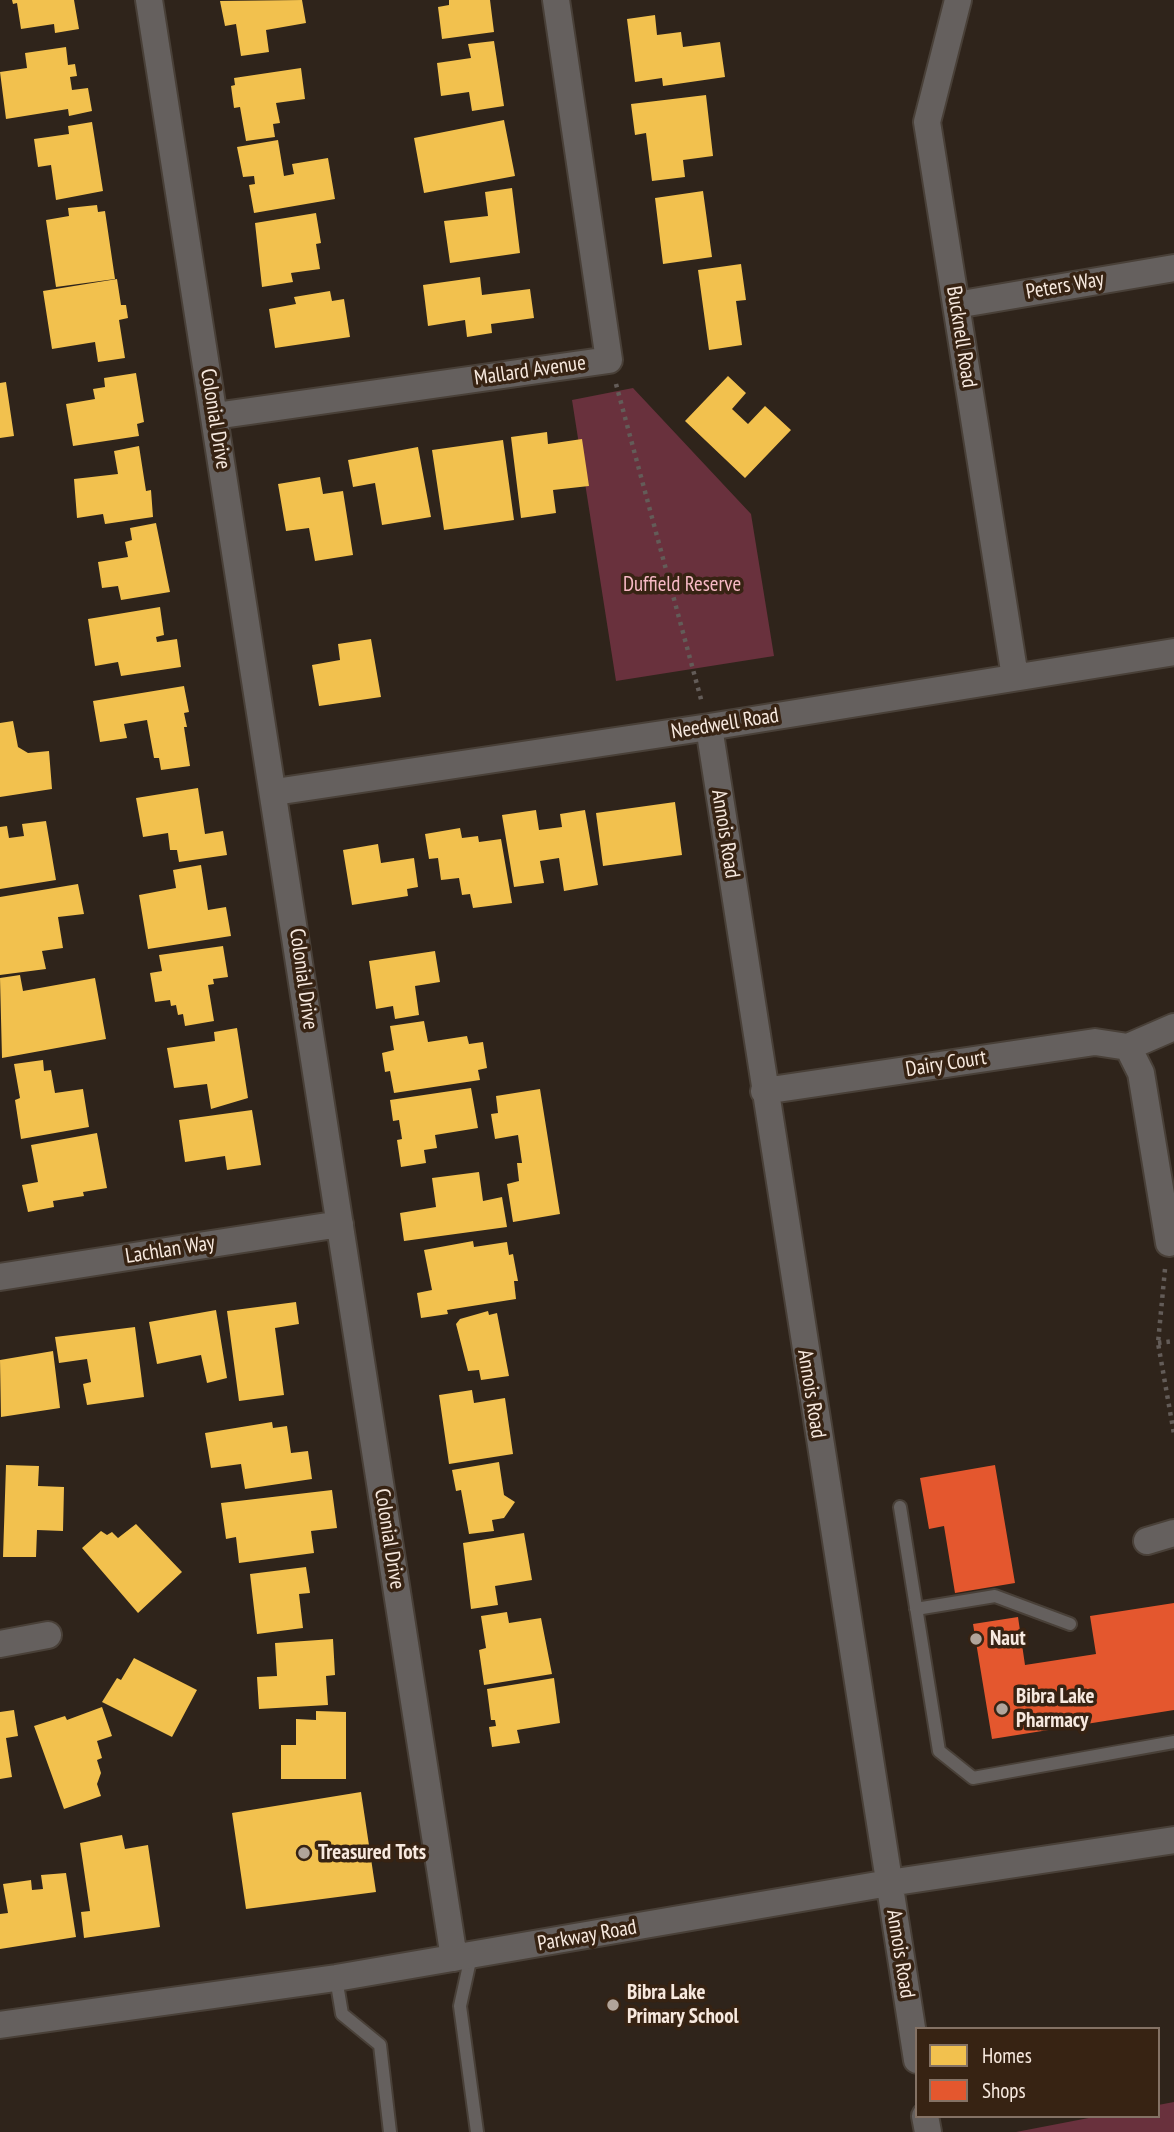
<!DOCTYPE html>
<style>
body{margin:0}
#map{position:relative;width:1174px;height:2132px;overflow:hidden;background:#2f241b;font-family:"PT Sans Narrow",sans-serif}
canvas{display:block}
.legend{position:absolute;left:915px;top:2027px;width:245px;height:91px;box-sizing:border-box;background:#372313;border:2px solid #847265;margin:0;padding:9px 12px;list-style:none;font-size:21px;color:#f7e9df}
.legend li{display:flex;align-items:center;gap:14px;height:35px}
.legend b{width:35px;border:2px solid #847265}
</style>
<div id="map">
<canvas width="1174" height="2132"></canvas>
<ul class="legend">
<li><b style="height:19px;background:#f2c14e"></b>Homes</li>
<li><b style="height:19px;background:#e4572e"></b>Shops</li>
</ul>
</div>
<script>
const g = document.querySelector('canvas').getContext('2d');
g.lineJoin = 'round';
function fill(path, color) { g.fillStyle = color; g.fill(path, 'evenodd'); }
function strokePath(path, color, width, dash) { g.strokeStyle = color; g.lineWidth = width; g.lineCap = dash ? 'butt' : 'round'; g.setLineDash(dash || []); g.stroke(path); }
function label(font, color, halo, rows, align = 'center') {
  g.font = font + ' "PT Sans Narrow",sans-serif'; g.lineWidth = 7; g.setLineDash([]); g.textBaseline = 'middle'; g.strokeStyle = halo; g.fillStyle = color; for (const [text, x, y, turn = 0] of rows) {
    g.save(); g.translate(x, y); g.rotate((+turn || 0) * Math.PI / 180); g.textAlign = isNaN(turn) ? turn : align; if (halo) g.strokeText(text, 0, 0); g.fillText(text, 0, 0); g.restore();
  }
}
const green = new Path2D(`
 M 633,388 L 751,514 L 774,656 L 616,681 L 572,400 Z
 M 1174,2102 L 1174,2132 L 1016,2132 L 1099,2116 L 1158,2116 L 1158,2105 Z`);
const homes = new Path2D(`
 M 12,0 L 74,0 L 79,29 L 55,33 L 54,24 L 21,29 L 17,3 L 13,4 Z
 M 302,0 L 306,23 L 266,30 L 269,52 L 241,56 L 236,24 L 225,26 L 220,1 Z
 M 449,0 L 490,0 L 494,32 L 442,39 L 438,7 L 449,5 Z
 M 655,15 L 657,35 L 681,32 L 683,47 L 720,42 L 725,77 L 663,86 L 662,78 L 635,82 L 627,19 Z
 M 494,41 L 504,106 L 472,111 L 469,92 L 441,96 L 437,63 L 471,58 L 468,44 Z
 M 66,47 L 68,65 L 75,64 L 77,76 L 70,77 L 72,90 L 88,88 L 92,111 L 69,116 L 68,109 L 6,119 L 0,72 L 27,68 L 25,53 Z
 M 301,68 L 305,99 L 276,103 L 280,123 L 273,124 L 275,137 L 246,141 L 240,107 L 234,108 L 231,86 L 235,85 L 234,78 Z
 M 706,95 L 713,156 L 683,160 L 685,177 L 652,181 L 646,133 L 635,135 L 631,104 Z
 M 504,120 L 515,176 L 424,193 L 414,138 Z
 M 92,122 L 103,191 L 56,200 L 51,165 L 38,167 L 34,139 L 69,134 L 68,126 Z
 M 278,140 L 284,176 L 294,174 L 292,164 L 328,158 L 335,199 L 254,213 L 249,185 L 255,184 L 254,176 L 243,177 L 237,147 Z
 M 512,188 L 520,253 L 450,263 L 444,221 L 488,216 L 485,192 Z
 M 703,191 L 712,257 L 663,264 L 655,198 Z
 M 97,205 L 98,212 L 105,211 L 115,279 L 56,287 L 46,220 L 69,216 L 68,208 Z
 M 316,213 L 321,243 L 316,244 L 320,269 L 291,273 L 293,282 L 262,287 L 255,223 Z
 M 741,264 L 746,300 L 736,301 L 742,345 L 709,350 L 698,270 Z
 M 480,277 L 482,295 L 530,289 L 534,318 L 491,324 L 492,333 L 467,337 L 465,320 L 428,326 L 423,285 Z
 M 117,279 L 121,305 L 126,305 L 128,318 L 119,320 L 125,358 L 98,362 L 95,342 L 52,349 L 43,291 Z
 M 330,291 L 332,301 L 344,299 L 350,337 L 275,348 L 269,309 L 296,304 L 294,297 Z
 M 136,373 L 144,422 L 137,424 L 139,436 L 73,446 L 66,404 L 95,399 L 93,389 L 105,387 L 104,378 Z
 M 728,376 L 746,393 L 732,409 L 748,424 L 765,406 L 791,430 L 745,478 L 685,421 Z
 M 6,382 L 14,436 L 0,438 L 0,383 Z
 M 547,432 L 548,444 L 582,439 L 589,486 L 553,490 L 556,513 L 521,518 L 511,437 Z
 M 503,440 L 514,520 L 444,530 L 432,450 Z
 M 139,446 L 146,491 L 151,490 L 153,517 L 105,524 L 103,514 L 77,518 L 74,479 L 118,474 L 114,451 Z
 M 418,447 L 431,517 L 382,525 L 375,483 L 353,487 L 348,460 Z
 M 320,477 L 323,494 L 343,491 L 353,555 L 315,561 L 309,528 L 286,531 L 278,484 Z
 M 156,523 L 170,592 L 121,600 L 118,586 L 102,588 L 98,562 L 128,557 L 125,542 L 132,540 L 130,528 Z
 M 160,607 L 164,635 L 156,637 L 157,642 L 177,639 L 181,667 L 121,676 L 118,662 L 95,666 L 88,619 Z
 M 371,639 L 381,697 L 319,706 L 312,665 L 340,660 L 338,644 Z
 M 184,686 L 189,712 L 184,713 L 187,727 L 184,727 L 190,766 L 161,770 L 159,758 L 154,758 L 147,720 L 124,724 L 127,738 L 100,742 L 93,701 Z
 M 13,721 L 18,747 L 28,753 L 49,751 L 52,789 L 0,797 L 0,723 Z
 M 198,788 L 205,834 L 223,831 L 227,855 L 179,862 L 177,850 L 170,850 L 168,833 L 143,837 L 136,798 Z
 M 675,802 L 682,855 L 603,866 L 596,813 Z
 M 536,810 L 539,830 L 562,827 L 560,814 L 585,810 L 598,885 L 564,891 L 559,858 L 540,861 L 544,883 L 514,887 L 502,815 Z
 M 46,821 L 56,880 L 0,889 L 0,827 L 7,826 L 9,838 L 24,836 L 22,824 Z
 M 460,828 L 462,838 L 478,836 L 479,842 L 501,839 L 512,903 L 473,908 L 470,894 L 462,895 L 459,878 L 441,880 L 438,858 L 429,859 L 425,834 Z
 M 378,844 L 381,863 L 414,858 L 418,887 L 407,889 L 408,896 L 352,905 L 343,850 Z
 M 201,865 L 208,910 L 226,907 L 231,936 L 148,949 L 139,895 L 176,888 L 173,870 Z
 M 78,884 L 84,914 L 58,917 L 63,948 L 42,951 L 46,969 L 0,975 L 0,897 Z
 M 223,946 L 228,977 L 213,979 L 214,984 L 208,985 L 214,1021 L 185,1026 L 183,1014 L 178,1015 L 176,1005 L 171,1006 L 170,1000 L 155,1002 L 150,973 L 162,971 L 159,955 Z
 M 435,951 L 440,982 L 415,986 L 419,1015 L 395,1019 L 393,1006 L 376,1009 L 369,961 Z
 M 20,975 L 23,991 L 95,978 L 106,1039 L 2,1058 L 0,978 Z
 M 424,1021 L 428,1042 L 467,1036 L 469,1044 L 483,1042 L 487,1068 L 478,1070 L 480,1080 L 394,1093 L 390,1071 L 385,1072 L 382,1053 L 394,1050 L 390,1026 Z
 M 237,1028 L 248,1098 L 211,1109 L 207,1084 L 174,1088 L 167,1048 L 215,1041 L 214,1032 Z
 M 43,1060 L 44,1071 L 51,1070 L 55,1093 L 83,1089 L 89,1127 L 21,1139 L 15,1100 L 20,1098 L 14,1064 Z
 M 471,1088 L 478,1128 L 435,1135 L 437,1148 L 424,1150 L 426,1163 L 401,1167 L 397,1140 L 402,1139 L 399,1120 L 393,1121 L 390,1100 Z
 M 540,1089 L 560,1214 L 513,1222 L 507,1184 L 519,1181 L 517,1163 L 522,1163 L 518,1135 L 495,1139 L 491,1114 L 498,1113 L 496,1096 Z
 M 252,1110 L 261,1165 L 227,1170 L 225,1156 L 185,1162 L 179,1120 Z
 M 97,1133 L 107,1188 L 83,1192 L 84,1196 L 53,1201 L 54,1207 L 28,1212 L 22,1185 L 38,1182 L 31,1145 Z
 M 479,1172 L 483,1201 L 502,1197 L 507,1227 L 404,1241 L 400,1213 L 436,1207 L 432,1178 Z
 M 473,1241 L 474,1247 L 507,1242 L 509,1255 L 513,1254 L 518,1281 L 514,1281 L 516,1299 L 447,1310 L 448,1314 L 421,1318 L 417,1293 L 432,1290 L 424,1250 Z
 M 296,1302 L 299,1324 L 275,1328 L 284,1395 L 239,1401 L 227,1311 Z
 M 216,1310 L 227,1378 L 207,1383 L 201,1355 L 157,1364 L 149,1322 Z
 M 488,1311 L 489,1315 L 497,1313 L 509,1376 L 481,1380 L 479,1370 L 468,1371 L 456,1324 L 460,1319 Z
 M 135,1327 L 144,1397 L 87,1405 L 83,1384 L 91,1382 L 87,1359 L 59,1363 L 55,1337 Z
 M 53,1351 L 60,1408 L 1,1417 L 0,1360 Z
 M 472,1390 L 474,1403 L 505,1398 L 513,1454 L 449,1464 L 439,1395 Z
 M 272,1422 L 273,1428 L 287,1426 L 291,1453 L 308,1451 L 312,1479 L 245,1489 L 241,1464 L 211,1468 L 205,1433 Z
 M 499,1462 L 504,1495 L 515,1502 L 504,1518 L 492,1520 L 494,1531 L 469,1534 L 461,1490 L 456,1491 L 452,1470 Z
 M 6,1465 L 39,1466 L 38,1486 L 64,1487 L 63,1531 L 37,1530 L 36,1557 L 3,1557 Z
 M 332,1490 L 337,1528 L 311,1531 L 314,1553 L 239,1563 L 236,1537 L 226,1539 L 221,1503 Z
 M 136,1524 L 182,1572 L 138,1613 L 82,1548 L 101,1531 L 107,1535 L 112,1532 L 118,1538 Z
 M 524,1533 L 532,1580 L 495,1586 L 498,1605 L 471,1609 L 463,1543 Z
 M 306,1567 L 310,1593 L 299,1594 L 303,1628 L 257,1634 L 250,1574 Z
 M 507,1612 L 509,1623 L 541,1618 L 552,1674 L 484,1685 L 479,1650 L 486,1648 L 481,1616 Z
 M 333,1639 L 335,1675 L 326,1676 L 328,1705 L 259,1709 L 257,1677 L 277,1676 L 275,1643 Z
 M 134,1658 L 197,1690 L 172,1737 L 102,1702 L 117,1678 L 121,1680 Z
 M 554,1678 L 560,1723 L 517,1730 L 520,1743 L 492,1747 L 489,1727 L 496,1726 L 495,1720 L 491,1720 L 487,1689 Z
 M 102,1707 L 112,1736 L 97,1741 L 102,1758 L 97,1760 L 101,1773 L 97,1784 L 101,1796 L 64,1809 L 34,1726 L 65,1716 L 67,1720 Z
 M 14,1710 L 18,1736 L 6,1738 L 12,1777 L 0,1779 L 0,1712 Z
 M 316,1711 L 346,1712 L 346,1779 L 281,1779 L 281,1745 L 296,1745 L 296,1719 L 316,1720 Z
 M 361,1792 L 376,1892 L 246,1909 L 232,1813 Z
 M 122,1835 L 125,1849 L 148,1845 L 160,1927 L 84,1938 L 81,1912 L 90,1911 L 80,1843 Z
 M 66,1873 L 76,1937 L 0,1949 L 0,1914 L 8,1913 L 3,1884 L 31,1880 L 32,1890 L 43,1889 L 41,1875 Z`);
const shops = new Path2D(`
 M 995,1465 L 1015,1583 L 955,1593 L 944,1526 L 929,1529 L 920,1478 Z
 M 1174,1603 L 1174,1710 L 992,1739 L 973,1624 L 1018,1617 L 1025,1665 L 1096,1654 L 1090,1616 Z`);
const path = new Path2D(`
 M 616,384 L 702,703
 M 1165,1269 L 1158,1343 L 1174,1434
 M 1158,1343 L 1174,1341`);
const lane = new Path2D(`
 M 900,1507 L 939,1751 L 973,1778 L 1174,1742
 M 916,1609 L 995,1596 L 1070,1624
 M 471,1956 L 460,2006 L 477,2132
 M 336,1978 L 342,2014 L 380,2045 L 390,2132`);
const street = new Path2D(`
 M 149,0 L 454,1958
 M 958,0 L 927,122 L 1015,677
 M 956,305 L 1174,268
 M 215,416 L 609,360 L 556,0
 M 709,727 L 917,2060
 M 275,792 L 709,727 L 1174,652
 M 1128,1047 L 1174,1027
 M 764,1091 L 1095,1042 L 1128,1047 L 1141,1073 L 1169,1243
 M 0,1277 L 340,1224
 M 1147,1541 L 1174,1533
 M 0,1644 L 48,1635
 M 0,2025 L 336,1978 L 889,1883 L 1174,1840
 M 925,2116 L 928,2132`);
const markers = [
 [976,1639,7,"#b1a49a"],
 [1002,1709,7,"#b1a49a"],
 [304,1853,7,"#b1a49a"],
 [613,2005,7,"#b1a49a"]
];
const streetNames = [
 ["Peters Way",1065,286,-10],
 ["Bucknell Road",961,337,81],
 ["Mallard Avenue",530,371,-8],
 ["Colonial Drive",215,419,81],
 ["Needwell Road",725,724,-9],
 ["Annois Road",725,834,81],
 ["Colonial Drive",303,979,82],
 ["Dairy Court",946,1064,-9],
 ["Lachlan Way",170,1250,-9],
 ["Annois Road",811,1394,81],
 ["Colonial Drive",389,1539,81],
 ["Parkway Road",587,1936,-10],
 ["Annois Road",900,1954,81]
];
const parkNames = [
 ["Duffield Reserve",682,585]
];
const poiNames = [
 ["Naut",990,1639],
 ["Bibra Lake",1016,1697],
 ["Pharmacy",1016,1721],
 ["Treasured Tots",318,1853],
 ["Bibra Lake",627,1993],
 ["Primary School",627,2017]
];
fill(green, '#69313d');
fill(homes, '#f2c14e');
fill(shops, '#e4572e');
strokePath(lane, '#494038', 16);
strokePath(street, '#494038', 30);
strokePath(path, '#635c58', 4.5, [3.5, 5]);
strokePath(lane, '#65605e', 12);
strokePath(street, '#65605e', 26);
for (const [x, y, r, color] of markers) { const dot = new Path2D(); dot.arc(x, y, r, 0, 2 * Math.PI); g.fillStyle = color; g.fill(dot); strokePath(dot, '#372313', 2.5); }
label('21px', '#f7e9df', '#372313', streetNames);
label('21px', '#f7b9c5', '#372313', parkNames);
label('bold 21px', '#f7e9df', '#372313', poiNames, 'left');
</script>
